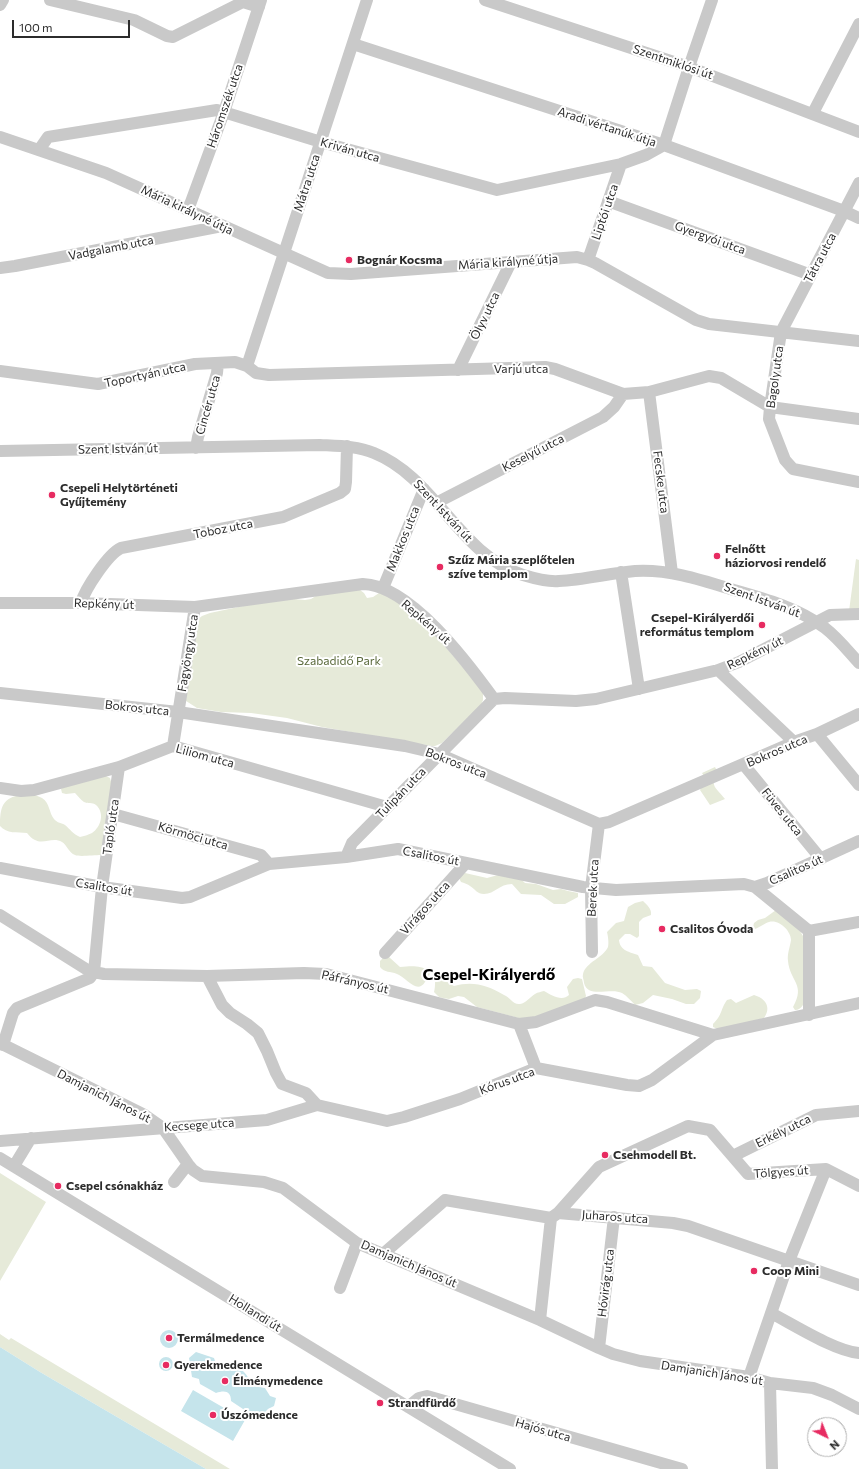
<!DOCTYPE html>
<meta charset="utf-8">
<style>
body{margin:0}
#map{position:relative;width:859px;height:1469px;overflow:hidden;background:#fff;font-family:Commissioner,sans-serif}
canvas{display:block}
.north{position:absolute;left:807px;top:1417px;width:40px;height:40px;box-sizing:border-box;background:#fff;border:1px solid #ababab;border-radius:50%;rotate:137deg;font-size:11px;font-weight:700;line-height:16px;text-align:center;color:#2c2c2c}
.north::after{content:'';display:block;margin:auto;width:14px;height:18px;background:#e72b61;clip-path:polygon(50% 0,100% 100%,50% 72%,0 100%)}
.scale{position:absolute;left:12px;top:20px;width:118px;height:18px;box-sizing:border-box;border:2px solid #2c2c2c;border-top:0;padding-left:5px;font-size:12px;line-height:14px;white-space:nowrap;color:#2c2c2c;-webkit-text-stroke:3px #fff;paint-order:stroke}
</style>
<div id="map">
<canvas width="859" height="1469"></canvas>
<div class="north">N</div>
<div class="scale">100 m</div>
</div>
<script>
const g = document.querySelector('canvas').getContext('2d');
g.lineJoin = 'round';
function fill(path, color) { g.fillStyle = color; g.fill(path, 'evenodd'); }
function strokePath(path, color, width, dash) { g.strokeStyle = color; g.lineWidth = width; g.lineCap = dash ? 'butt' : 'round'; g.setLineDash(dash || []); g.stroke(path); }
function label(font, color, halo, rows, align = 'center') {
  g.font = font + ' Commissioner,sans-serif'; g.lineWidth = 4; g.setLineDash([]); g.textBaseline = 'middle'; g.strokeStyle = halo; g.fillStyle = color; for (const [text, x, y, turn = 0] of rows) {
    g.save(); g.translate(x, y); g.rotate((+turn || 0) * Math.PI / 180); g.textAlign = isNaN(turn) ? turn : align; if (halo) g.strokeText(text, 0, 0); g.fillText(text, 0, 0); g.restore();
  }
}
const green = new Path2D(`
 M 856,559 L 859,560 L 859,610 L 849,611 Z
 M 360,590 L 364,593 L 367,598 L 373,597 L 382,591 C 423,616 453,655 483,692 L 483,700 L 481,705 L 442,743 L 435,746 L 432,746 L 322,727 L 287,718 L 251,713 L 221,712 L 197,708 L 183,699 L 196,621 L 202,616 L 210,613 L 281,598 L 305,600 L 311,599 L 319,594 Z
 M 715,767 L 717,771 C 710,787 715,786 725,799 L 710,805 L 700,790 L 705,778 L 702,773 Z
 M 106,776 L 110,778 L 112,785 L 101,855 C 94,855 79,857 75,855 C 69,853 67,845 62,842 C 50,835 40,850 27,833 C 17,832 7,834 0,826 C 0,808 2,797 22,795 C 30,794 35,794 42,798 C 50,803 49,813 54,819 C 57,823 62,823 65,825 C 70,829 73,834 80,837 C 84,836 88,835 92,833 C 101,827 105,813 96,805 C 92,802 88,804 84,802 C 81,800 78,796 75,793 L 66,794 L 62,793 L 61,789 L 65,785 Z
 M 465,873 L 487,878 L 498,875 L 519,877 L 525,883 L 536,884 L 553,890 L 561,889 L 568,891 L 578,893 L 578,897 L 565,904 L 554,904 L 541,895 L 521,894 L 512,884 C 499,884 495,894 484,894 C 477,894 475,889 470,886 C 468,884 464,883 461,882 L 459,878 Z
 M 643,901 C 647,905 652,909 651,915 L 643,918 L 639,922 L 639,936 L 637,938 L 630,934 L 625,934 L 619,940 C 620,951 630,952 638,955 L 643,966 L 652,967 L 665,983 L 685,990 L 697,989 L 701,991 L 700,998 L 694,1004 L 686,1004 L 672,999 L 653,995 L 643,1003 L 635,1005 C 631,1001 627,996 622,993 C 611,987 588,999 584,983 C 584,980 582,977 583,974 C 586,962 603,958 608,947 C 609,943 608,936 607,932 L 616,923 L 624,921 L 628,907 L 635,903 Z
 M 776,910 L 795,923 L 803,936 L 807,997 C 804,1003 802,1010 795,1010 L 793,1007 C 806,984 790,982 788,961 C 787,954 790,947 791,940 C 791,931 779,919 769,922 C 765,923 760,927 755,929 L 753,927 L 754,923 L 758,920 L 765,918 Z
 M 384,957 L 389,957 L 400,967 C 412,966 419,965 430,971 C 430,976 428,978 425,982 C 417,995 406,977 397,974 C 390,971 385,973 380,967 L 380,961 Z
 M 441,971 L 446,976 L 448,983 L 454,986 C 473,981 487,985 504,995 C 510,997 513,1005 520,1004 C 526,1003 530,997 535,994 C 538,992 541,992 544,991 C 551,995 562,1002 569,995 L 567,987 L 573,979 L 578,978 L 582,979 L 586,996 L 584,1000 L 526,1020 L 477,1007 L 464,997 L 458,996 L 449,999 L 443,998 L 439,997 L 434,992 C 436,985 434,979 437,972 Z
 M 754,995 C 765,998 772,1007 764,1018 L 720,1030 L 713,1027 L 713,1024 C 723,1014 720,1010 727,1000 L 731,999 L 736,1003 Z
 M 0,1173 L 46,1202 L 0,1281 Z
 M 0,1334 L 9,1340 L 11,1338 L 230,1469 L 206,1469 L 40,1372 L 0,1347 Z`);
const water = new Path2D(`
 M160 1339a9 9 0 1 1 18 0a9 9 0 1 1-18 0Z
 M 0,1347 L 40,1372 L 206,1469 L 0,1469 Z
 M 196,1352 L 214,1358 L 216,1364 C 220,1366 223,1366 228,1366 C 242,1365 247,1375 253,1386 L 265,1388 L 270,1396 L 276,1398 L 274,1406 L 268,1409 L 262,1415 L 249,1413 L 231,1401 C 231,1391 225,1390 216,1393 L 200,1384 L 199,1379 L 192,1377 L 189,1358 Z
 M159 1364a7 7 0 1 1 14 0a7 7 0 1 1-14 0Z
 M 193,1390 L 245,1420 L 233,1441 L 181,1411 Z`);
const minor = new Path2D(`
 M 50,0 L 134,20 L 167,36 L 173,37 L 243,2 L 259,7
 M 485,0 L 689,67 L 859,132
 M 0,5 L 3,0
 M 353,44 L 664,145 L 844,211 L 859,218
 M 813,113 L 859,24
 M 0,137 L 106,173 L 328,273 L 351,274 L 577,257 L 588,260 L 595,263 L 696,320 L 709,324 L 859,341
 M 39,150 L 48,137 L 217,110 L 321,142 L 497,190 L 621,164 L 646,155 L 664,145 L 689,67 L 712,0
 M 859,183 L 781,332 L 770,407 L 769,419 L 785,460 L 793,469 L 859,482
 M 608,201 L 811,275
 M 188,210 L 224,112 L 261,0
 M 588,260 L 621,164
 M 0,268 L 15,266 L 222,226
 M 247,366 L 367,0
 M 458,370 L 511,262
 M 0,371 L 98,384 L 195,364 L 235,362 L 247,366 L 256,373 L 269,375 L 545,367 L 555,369 L 623,394 L 649,392 L 709,376 L 721,378 L 770,407 L 859,419
 M 649,392 L 672,573
 M 196,448 L 198,437 L 217,373 L 218,363
 M 0,451 L 320,445 C 339,446 357,446 374,453 C 436,478 458,554 523,575 C 533,578 548,582 559,581 C 584,580 610,573 635,571 C 670,569 702,580 734,590 C 766,599 798,608 825,628 C 838,638 848,651 859,663
 M 436,503 L 603,417 L 614,407 L 623,394
 M 621,572 L 639,689
 M 383,588 L 424,489
 M 0,603 L 81,603 L 195,607 L 363,584 C 410,585 468,663 494,699 L 505,698 L 576,701 L 596,699 L 718,670 L 739,662 L 830,615 L 859,614
 M 81,603 C 85,589 108,554 121,548 L 283,517 L 340,493 L 345,489 L 346,482 L 347,446
 M 718,670 L 794,742
 M 0,693 L 178,712 L 405,746 L 439,754 L 599,824 L 609,822 L 794,742 L 817,734 L 859,714
 M 817,734 L 859,785
 M 173,746 L 195,607
 M 744,765 L 821,859
 M 0,788 L 21,791 L 34,790 L 119,767 L 173,746 L 387,807
 M 113,814 L 261,855 L 269,864
 M 346,857 L 352,843 L 494,699
 M 0,868 L 102,887 L 182,898 L 190,897 L 269,864 L 346,857 L 398,849 L 583,887 L 616,890 L 744,884 L 755,887 L 767,883 L 859,841
 M 755,887 L 809,931
 M 0,915 L 86,969 L 94,972 L 104,974 L 207,976 L 304,973 L 326,974 L 519,1024 L 536,1022 L 595,1000 L 607,1002 L 713,1035
 M 809,931 L 809,1015
 M 809,931 L 859,922
 M 592,952 L 591,888 L 599,824
 M 385,953 L 466,863
 M 94,972 L 102,887 L 119,767
 M 207,976 L 222,1005 L 230,1013 L 247,1024 L 258,1033 L 267,1051 L 276,1073 L 282,1084 L 306,1093 L 317,1105 L 387,1121 L 404,1117 L 460,1099 L 536,1068 L 627,1085 L 639,1086 L 652,1080 L 713,1035 L 859,1003
 M 519,1024 L 536,1068
 M 0,1043 L 143,1114 L 163,1128 L 188,1164 L 193,1170 L 202,1176 L 264,1182 L 283,1188 L 357,1243 L 540,1320 L 599,1348 L 613,1354 L 640,1361 L 749,1377 L 770,1383 L 813,1388 L 832,1395 L 859,1409
 M 3,1045 L 13,1013 L 17,1008 L 90,978 L 94,972
 M 0,1141 L 267,1120 L 317,1105
 M 733,1156 L 816,1115 L 859,1111
 M 0,1158 L 510,1469
 M 14,1166 L 31,1138
 M 174,1182 L 188,1164
 M 558,1213 L 599,1167 L 688,1126 L 710,1130 L 748,1174 L 826,1169 L 859,1186
 M 383,1254 L 445,1200 L 551,1218 L 558,1213 L 673,1223 L 688,1226 L 859,1285
 M 340,1288 L 357,1243
 M 771,1313 C 794,1325 835,1351 859,1353
 M 540,1320 L 551,1218
 M 599,1348 L 614,1217
 M 749,1377 L 789,1261 L 826,1169
 M 770,1383 L 772,1469
 M 408,1407 L 419,1398 L 427,1396 L 682,1469`);
const markers = [
 [349,260,4,"#e72b61"],
 [52,495,4,"#e72b61"],
 [717,556,4,"#e72b61"],
 [440,567,4,"#e72b61"],
 [762,625,4,"#e72b61"],
 [662,929,4,"#e72b61"],
 [605,1155,4,"#e72b61"],
 [58,1186,4,"#e72b61"],
 [754,1271,4,"#e72b61"],
 [169,1338,4,"#e72b61"],
 [166,1365,4,"#e72b61"],
 [225,1381,4,"#e72b61"],
 [380,1403,4,"#e72b61"],
 [213,1415,4,"#e72b61"]
];
const streetNames = [
 ["Szentmiklósi út",673,62,19],
 ["Háromszék utca",225,106,-71],
 ["Aradi vértanúk útja",607,127,18],
 ["Kriván utca",350,150,16],
 ["Mátra utca",307,183,-72],
 ["Mária királyné útja",187,210,25],
 ["Liptói utca",605,212,-71],
 ["Gyergyói utca",710,238,20],
 ["Vadgalamb utca",111,248,-11],
 ["Tátra utca",820,258,-62],
 ["Mária királyné útja",508,262,-4],
 ["Ölyv utca",485,316,-64],
 ["Varjú utca",521,369],
 ["Toportyán utca",145,375,-12],
 ["Bagoly utca",775,377,-82],
 ["Cincér utca",208,405,-74],
 ["Szent István út",118,449,-1],
 ["Keselyű utca",533,453,-27],
 ["Fecske utca",661,482,83],
 ["Szent István út",443,511,47],
 ["Toboz utca",223,529,-11],
 ["Makkos utca",403,539,-68],
 ["Szent István út",762,600,20],
 ["Repkény út",104,604,2],
 ["Repkény út",426,622,41],
 ["Fagyöngy utca",188,653,-81],
 ["Repkény út",755,653,-26],
 ["Bokros utca",137,708,6],
 ["Bokros utca",777,751,-23],
 ["Liliom utca",205,756,15],
 ["Bokros utca",456,763,21],
 ["Tulipán utca",401,793,-46],
 ["Füves utca",782,812,51],
 ["Tapló utca",111,827,-82],
 ["Körmöci utca",193,836,16],
 ["Csalitos út",431,856,11],
 ["Csalitos út",796,870,-24],
 ["Csalitos út",104,887,9],
 ["Berek utca",593,888,-87],
 ["Virágos utca",425,908,-48],
 ["Páfrányos út",355,982,13],
 ["Kórus utca",507,1081,-20],
 ["Damjanich János út",104,1096,27],
 ["Kecsege utca",199,1125,-4],
 ["Erkély utca",783,1131,-26],
 ["Tölgyes út",781,1172,-4],
 ["Juharos utca",615,1217,4],
 ["Damjanich János út",409,1264,23],
 ["Hóvirág utca",606,1283,-83],
 ["Hollandi út",255,1313,32],
 ["Damjanich János út",712,1373,9],
 ["Hajós utca",543,1430,16]
];
const poiNames = [
 ["Bognár Kocsma",357,260],
 ["Csepeli Helytörténeti",60,488],
 ["Gyűjtemény",60,502],
 ["Felnőtt",725,549],
 ["háziorvosi rendelő",725,563],
 ["Szűz Mária szeplőtelen",448,560],
 ["szíve templom",448,574],
 ["Csepel-Királyerdői",754,618,"right"],
 ["református templom",754,632,"right"],
 ["Csalitos Óvoda",670,929],
 ["Csehmodell Bt.",613,1155],
 ["Csepel csónakház",66,1186],
 ["Coop Mini",762,1271],
 ["Termálmedence",177,1338],
 ["Gyerekmedence",174,1365],
 ["Élménymedence",233,1381],
 ["Strandfürdő",388,1403],
 ["Úszómedence",221,1415]
];
const parkNames = [
 ["Szabadidő Park",339,661]
];
const districtNames = [
 ["Csepel-Királyerdő",489,975]
];
fill(green, '#e6ead9');
fill(water, '#c5e4eb');
strokePath(minor, '#c9c9c9', 12);
for (const [x, y, r, color] of markers) { const dot = new Path2D(); dot.arc(x, y, r, 0, 2 * Math.PI); g.fillStyle = color; g.fill(dot); strokePath(dot, '#fff', 1.5); }
label('12px', '#2c2c2c', '#fff', streetNames);
label('bold 12px', '#2c2c2c', '#fff', poiNames, 'left');
label('12px', '#59683a', '#fff', parkNames);
label('bold 16px', '#000', '#fff', districtNames);
</script>
